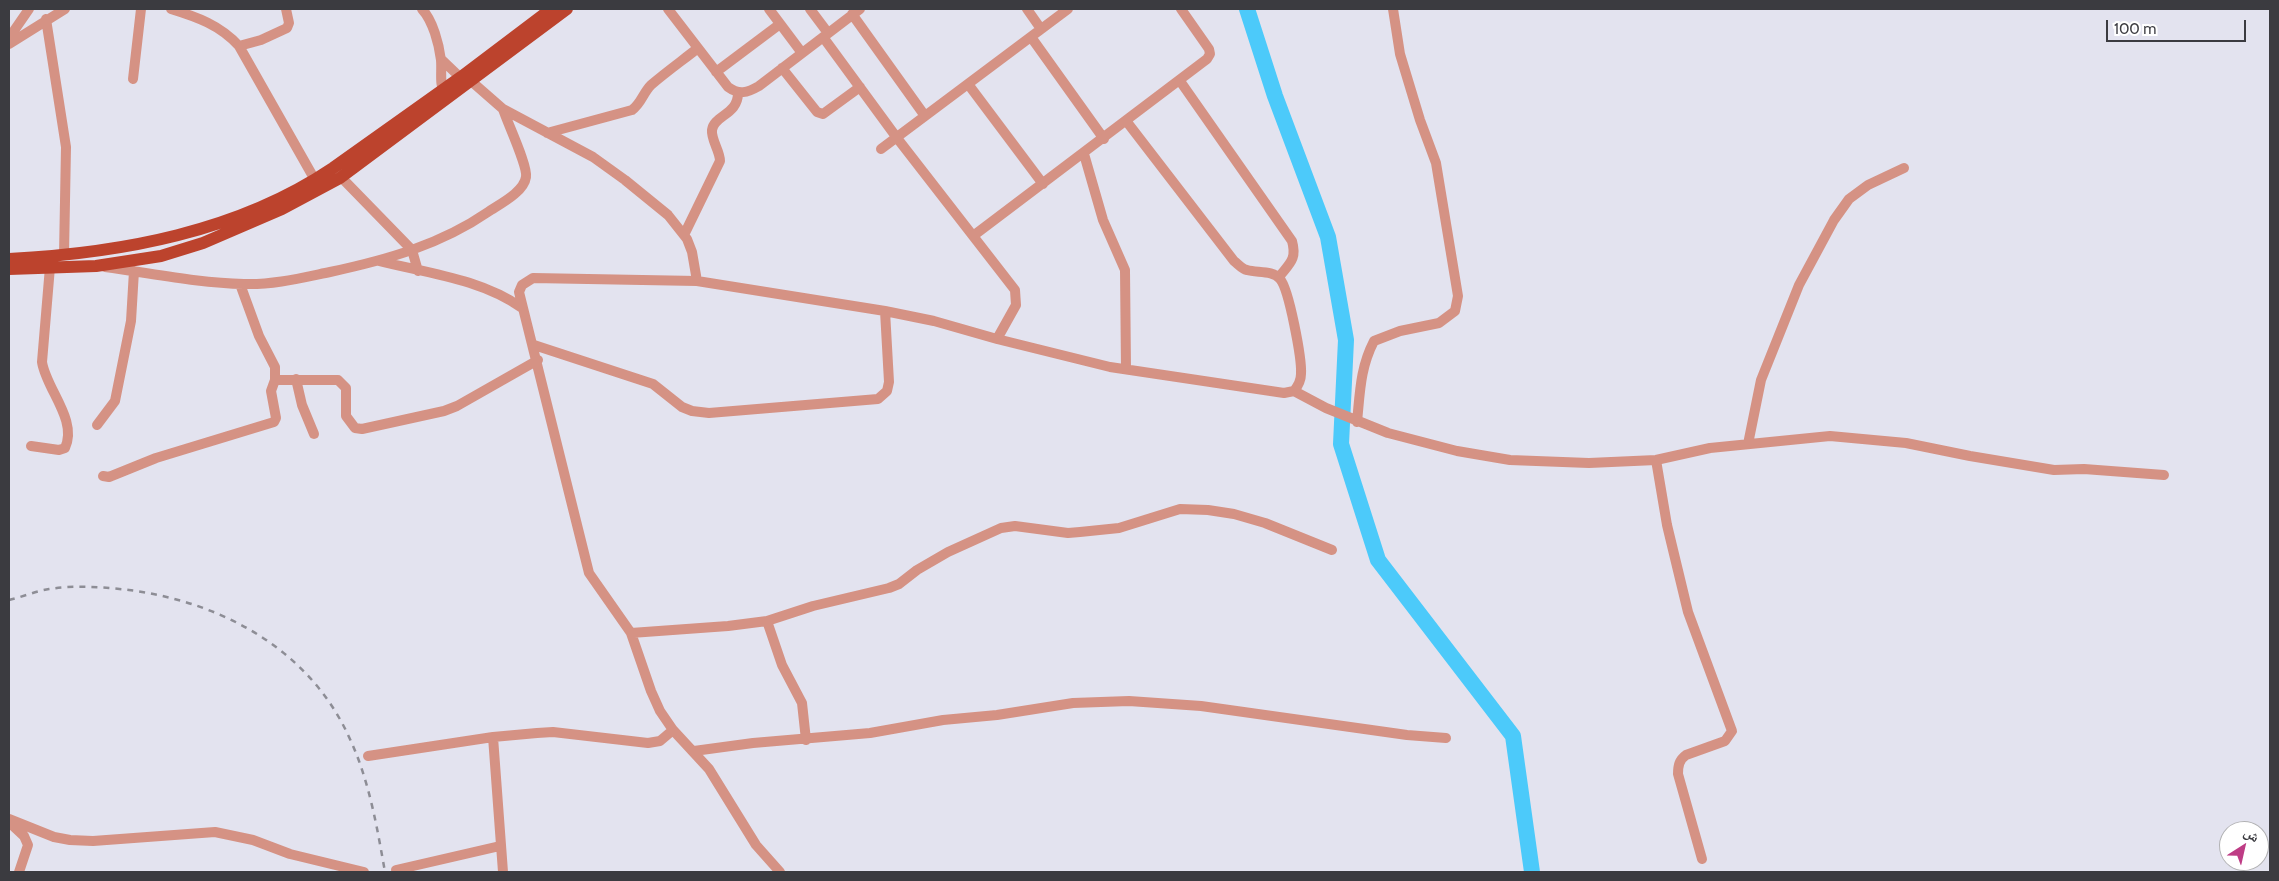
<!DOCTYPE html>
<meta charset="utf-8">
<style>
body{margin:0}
#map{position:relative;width:2279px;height:881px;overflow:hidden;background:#e3e3ef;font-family:Cabin,"Noto Naskh Arabic",sans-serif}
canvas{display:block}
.frame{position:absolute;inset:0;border:10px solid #3b3b40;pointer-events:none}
.north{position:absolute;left:2219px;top:821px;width:50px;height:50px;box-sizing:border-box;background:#fff;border:1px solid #b1b1b3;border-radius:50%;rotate:35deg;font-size:14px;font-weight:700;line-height:20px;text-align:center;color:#3b3b40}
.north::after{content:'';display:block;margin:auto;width:18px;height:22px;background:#be3c85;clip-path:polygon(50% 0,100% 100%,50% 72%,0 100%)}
.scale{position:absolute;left:2106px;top:20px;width:140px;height:22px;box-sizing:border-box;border:2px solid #3b3b40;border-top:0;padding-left:6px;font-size:15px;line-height:18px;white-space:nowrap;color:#3b3b40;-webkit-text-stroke:4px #fff;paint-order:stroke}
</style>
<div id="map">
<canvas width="2279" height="881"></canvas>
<div class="frame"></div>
<div class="north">ش</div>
<div class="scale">100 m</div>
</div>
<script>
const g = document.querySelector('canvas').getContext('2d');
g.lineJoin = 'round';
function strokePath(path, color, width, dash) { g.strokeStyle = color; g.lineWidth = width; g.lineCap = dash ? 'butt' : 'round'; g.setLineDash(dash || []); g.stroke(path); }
const river = new Path2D(`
 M 1247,9 L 1275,96 L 1328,237 L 1346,340 L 1341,444 L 1378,560 L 1513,736 L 1532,872`);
const minor = new Path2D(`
 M 171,9 C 197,17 220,25 239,46 L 315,180
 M 422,9 C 433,21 439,44 441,60 C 442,72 439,85 445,95
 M 668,9 L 728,87 C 739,95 747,93 759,86 L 860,9
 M 769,9 L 802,53
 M 810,9 L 828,33
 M 1027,9 L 1041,29
 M 852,14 L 925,116
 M 46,19 L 66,147 L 64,255
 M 1031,37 L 1104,139
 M 9,38 L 29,9
 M 9,44 L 65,9
 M 239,46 L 261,40 L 287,28 L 289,23 L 286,9
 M 441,59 L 465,82
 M 782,68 L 817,112 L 823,114 L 860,87
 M 716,72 L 780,24
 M 133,79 L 141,9
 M 471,81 L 503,109 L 593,157 L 625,180 L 668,215 L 687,239 L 692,252 L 697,281
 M 1180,81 L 1292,241 C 1297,259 1290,263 1279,277
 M 968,84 L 1043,184
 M 1127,122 L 1234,261 C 1238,264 1242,269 1247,270 C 1257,273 1273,270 1280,279 C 1289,289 1302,359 1301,374 C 1301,381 1298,386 1294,391
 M 547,133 L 632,110 C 641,104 643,93 651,85 C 666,72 683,60 698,48
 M 881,149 L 1068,9
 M 1084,154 L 1103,220 L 1125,270 L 1126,369
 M 337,173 L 412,250 L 418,271
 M 684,235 L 720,161 C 720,151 711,140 712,130 C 714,115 738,115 738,93
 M 973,236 L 1207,59 L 1210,54 L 1209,49 L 1181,9
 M 379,261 C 427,273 481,279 522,308
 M 105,267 C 151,273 197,283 244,284 C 273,285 301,278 330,272 C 386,260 440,245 488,212 C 500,204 524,192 526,177 C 528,166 507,122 503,109
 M 997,339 L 1110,367 L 1284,393 L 1294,391 L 1326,408 L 1388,433 L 1457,451 L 1510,460 L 1589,463 L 1656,460 L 1710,448 L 1830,436 L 1906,443 L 1970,456 L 2054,470 L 2084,469 L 2164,475
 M 534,345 L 653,384 L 682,407 L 692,411 L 709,413 L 878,399 L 887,391 L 889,382 L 885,311
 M 296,379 L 302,405 L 314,434
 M 275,380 L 338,380 L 346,388 L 346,416 L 355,428 L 362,429 L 444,411 L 457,406 L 538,360
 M 1357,422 C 1360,393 1360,368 1374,341 L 1400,331 L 1439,323 L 1455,311 L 1458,296 L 1436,163 L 1420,120 L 1400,54 L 1393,9
 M 97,425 L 115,401 L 131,321 L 134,271
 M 1748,444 L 1761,380 L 1799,285 L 1834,220 L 1849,199 L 1868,185 L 1904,168
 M 31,446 L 59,450 L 65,448 C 78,420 46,389 42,362 L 50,267
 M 1656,460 L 1667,525 L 1688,612 L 1732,731 L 1725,741 L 1686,755 C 1679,760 1678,766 1678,774 L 1702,859
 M 103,476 L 109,477 L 156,458 L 274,422 L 276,418 L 271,391 L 275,380 L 275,367 L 259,336 L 240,284
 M 767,621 L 782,665 L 802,703 L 806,740
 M 631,633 L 728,626 L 767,621 L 813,606 L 889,588 L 899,584 L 917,570 L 948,552 L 1001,528 L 1015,526 L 1068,533 L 1080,532 L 1119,528 L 1180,509 L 1208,510 L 1234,514 L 1265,523 L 1332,550
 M 493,737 L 503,872
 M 694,751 L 753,743 L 870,733 L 943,720 L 997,715 L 1073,703 L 1129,701 L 1201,706 L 1407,735 L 1446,738
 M 368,756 L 493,737 L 537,733 L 553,732 L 648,743 L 660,741 L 673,730
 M 9,819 L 54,837 L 70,840 L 93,841 L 215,832 L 253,840 L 290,854 L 364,872
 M 9,822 L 24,836 L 28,845 L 19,872
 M 396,870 L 500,846
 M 780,872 L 756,845 L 709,769 L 673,730 L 660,711 L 651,691 L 631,633 L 589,573 L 519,292 L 522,285 L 533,278 L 697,281 L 885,311 L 934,321 L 997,339 L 1016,305 L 1015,290 L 897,138 L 823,37`);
const major = new Path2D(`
 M 9,259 C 121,253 238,232 333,168 L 461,77 L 551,9
 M 9,269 L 96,266 L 161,256 L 203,243 L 282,209 L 340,178 L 567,9`);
const rail = new Path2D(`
 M 9,600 C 22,597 36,591 49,589 C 75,585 103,587 129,590 C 221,602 309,649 349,737 C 369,779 377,827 385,872`);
strokePath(river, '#4ccafa', 16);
strokePath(minor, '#d59284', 10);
strokePath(major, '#bc432d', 12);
strokePath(rail, '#8d8d95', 2.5, [6, 6]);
</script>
